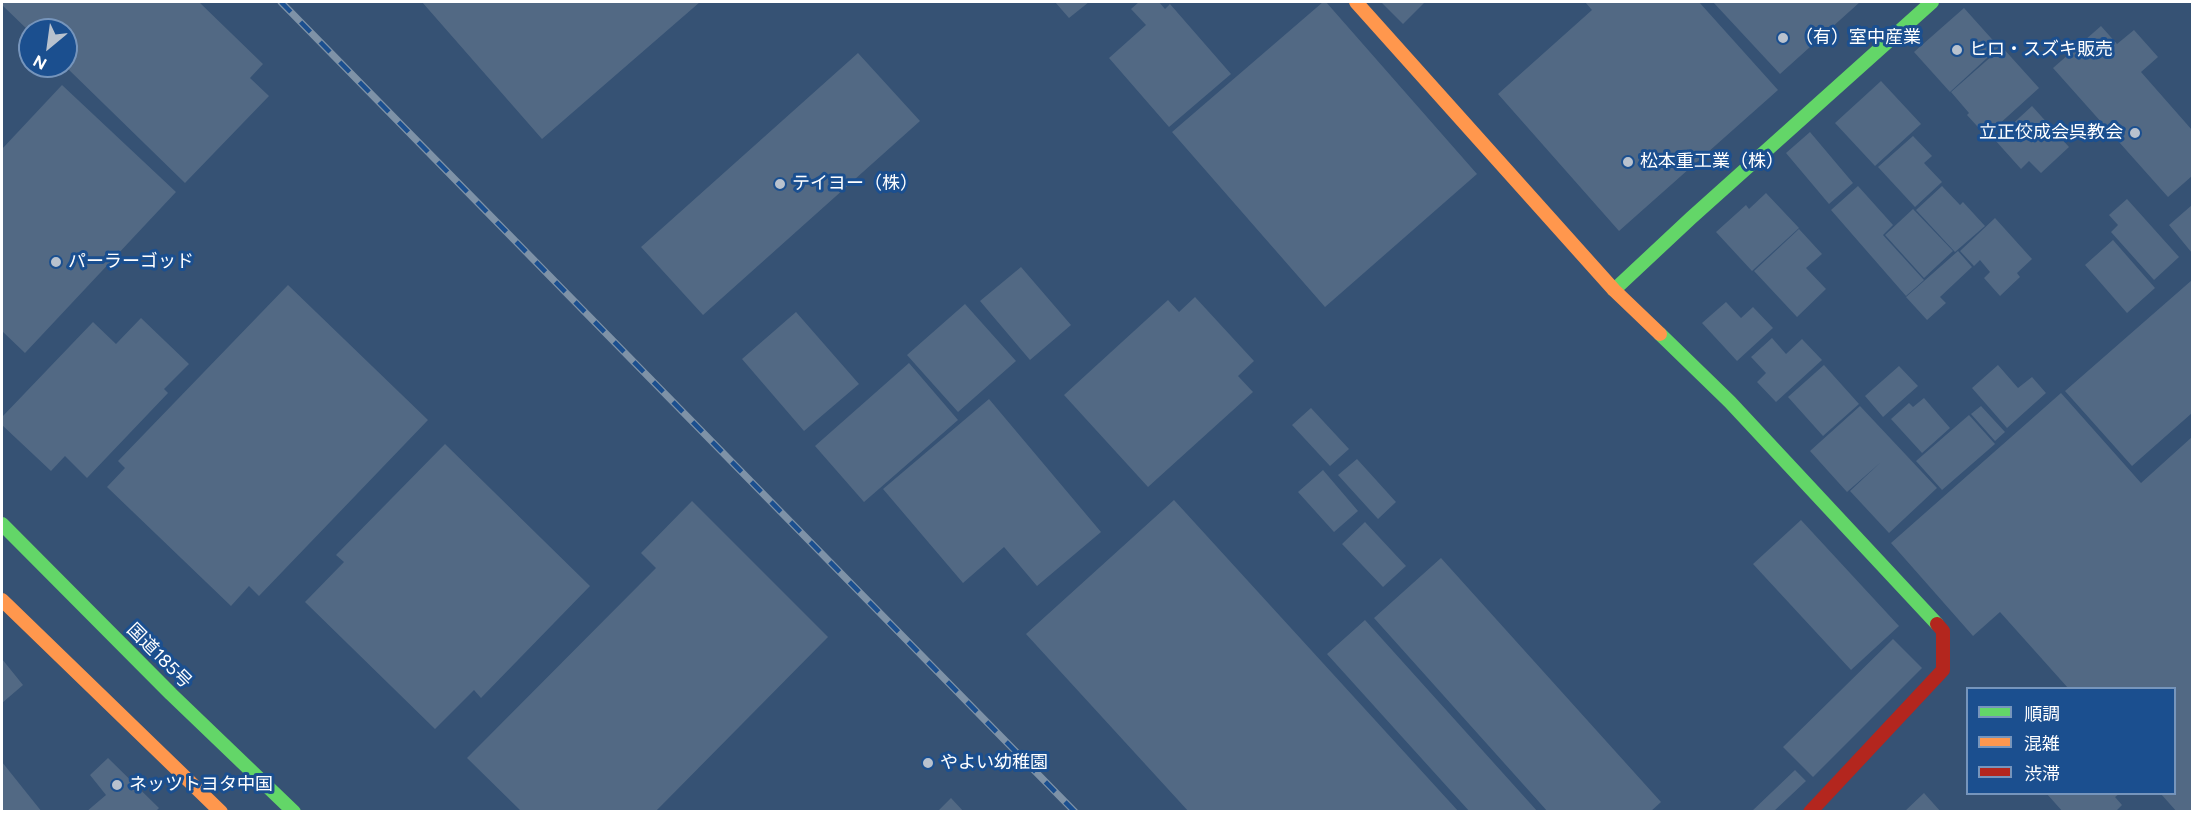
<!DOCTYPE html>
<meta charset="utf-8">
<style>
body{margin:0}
#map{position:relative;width:2194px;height:813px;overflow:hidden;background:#365274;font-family:Figtree,"Noto Sans JP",sans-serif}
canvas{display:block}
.frame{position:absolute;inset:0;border:3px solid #fff;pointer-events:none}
.legend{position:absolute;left:1966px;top:687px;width:210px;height:108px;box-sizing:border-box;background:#1b4f8f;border:2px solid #7695bc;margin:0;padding:8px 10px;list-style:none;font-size:18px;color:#fff}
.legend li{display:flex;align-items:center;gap:12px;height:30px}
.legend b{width:30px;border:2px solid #7695bc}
.north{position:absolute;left:18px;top:18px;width:60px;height:60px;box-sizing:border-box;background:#1b4f8f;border:2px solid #7695bc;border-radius:50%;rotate:209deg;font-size:16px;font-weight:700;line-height:24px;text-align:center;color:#fff}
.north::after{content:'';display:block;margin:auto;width:21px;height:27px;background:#b9c2ce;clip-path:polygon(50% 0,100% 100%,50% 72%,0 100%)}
</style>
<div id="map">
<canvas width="2194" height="813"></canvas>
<div class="frame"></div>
<ul class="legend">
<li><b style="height:8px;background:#63d668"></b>順調</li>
<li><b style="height:8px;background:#ff974d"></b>混雑</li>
<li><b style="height:8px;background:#b3261e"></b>渋滞</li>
</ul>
<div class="north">N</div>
</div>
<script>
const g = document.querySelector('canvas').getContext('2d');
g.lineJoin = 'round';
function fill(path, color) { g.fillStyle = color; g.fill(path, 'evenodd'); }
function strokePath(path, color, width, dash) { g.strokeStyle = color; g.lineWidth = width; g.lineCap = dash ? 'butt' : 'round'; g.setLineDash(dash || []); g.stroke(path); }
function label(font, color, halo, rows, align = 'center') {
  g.font = font + ' Figtree,"Noto Sans JP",sans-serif'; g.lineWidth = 6; g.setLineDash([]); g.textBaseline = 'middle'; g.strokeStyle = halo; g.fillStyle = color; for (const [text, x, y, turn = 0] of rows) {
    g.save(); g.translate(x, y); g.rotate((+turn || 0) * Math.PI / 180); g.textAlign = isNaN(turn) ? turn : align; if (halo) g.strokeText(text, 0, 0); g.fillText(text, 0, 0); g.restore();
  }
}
const building = new Path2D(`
 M 2,2 L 199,2 L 263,64 L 250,78 L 269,96 L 185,183 L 66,67 L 66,30 L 30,30 L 30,32 L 2,5 Z
 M 422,2 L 700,2 L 542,139 Z
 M 1055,2 L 1089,2 L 1069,18 Z
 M 1139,2 L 1159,2 L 1165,9 L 1170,4 L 1231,74 L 1169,127 L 1109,58 L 1146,25 L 1131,9 Z
 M 1323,2 L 1326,2 L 1477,174 L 1325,307 L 1172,132 Z
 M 1381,2 L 1425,2 L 1403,24 Z
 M 1585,2 L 1699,2 L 1778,90 L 1619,231 L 1498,94 L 1592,10 Z
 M 1713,2 L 1860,2 L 1780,74 Z
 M 1964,8 L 1999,47 L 1950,92 L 1914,52 Z
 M 2101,26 L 2117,44 L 2134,30 L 2158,57 L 2141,72 L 2192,130 L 2192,176 L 2168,197 L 2053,68 Z
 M 2002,47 L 2039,88 L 1986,136 L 1967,115 L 1969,113 L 1951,92 Z
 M 858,53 L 920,121 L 703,315 L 641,247 Z
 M 1881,81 L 1921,124 L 1875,166 L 1835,123 Z
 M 62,85 L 176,192 L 25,353 L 2,331 L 2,149 Z
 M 2032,106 L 2069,147 L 2041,173 L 2029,161 L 2021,169 L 1995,140 Z
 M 1810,132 L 1853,183 L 1829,204 L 1786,153 Z
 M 1913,136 L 1932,156 L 1924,163 L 1942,182 L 1915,207 L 1878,167 Z
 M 1858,186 L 1893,225 L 1883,235 L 1924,280 L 1906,296 L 1831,210 Z
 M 1942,186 L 1960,205 L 1963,202 L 1985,226 L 1955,252 L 1916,210 Z
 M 1766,193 L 1799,228 L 1752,271 L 1716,232 L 1746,205 L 1749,209 Z
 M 2127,199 L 2179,257 L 2154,280 L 2111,232 L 2118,225 L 2109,215 Z
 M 2192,205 L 2192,253 L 2169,225 Z
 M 1913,209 L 1953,251 L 1924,278 L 1885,235 Z
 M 1995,218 L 2032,259 L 2017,273 L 2020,277 L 2000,296 L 1984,278 L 1990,272 L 1980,260 L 1974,266 L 1960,251 Z
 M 1799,229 L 1822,254 L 1806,268 L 1826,289 L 1797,317 L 1754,271 Z
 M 2113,240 L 2155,288 L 2127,313 L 2085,265 Z
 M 1958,251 L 1972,267 L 1940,297 L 1946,303 L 1927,320 L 1906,297 Z
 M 1021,267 L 1071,325 L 1030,360 L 980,301 Z
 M 2192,280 L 2192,413 L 2132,466 L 2065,391 Z
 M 288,285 L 428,420 L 259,596 L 249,586 L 231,606 L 107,487 L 125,468 L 118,461 Z
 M 1195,297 L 1254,361 L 1238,376 L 1253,392 L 1148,487 L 1064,395 L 1168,300 L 1179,312 Z
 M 1726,302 L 1741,318 L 1753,307 L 1773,328 L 1737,361 L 1702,323 Z
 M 965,304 L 1016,361 L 958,412 L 907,355 Z
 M 796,312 L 859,384 L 804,431 L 742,359 Z
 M 141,318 L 189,364 L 164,389 L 168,393 L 87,478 L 65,456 L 51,471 L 2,425 L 2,417 L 93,322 L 116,344 Z
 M 1772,338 L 1786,354 L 1802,339 L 1822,360 L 1776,402 L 1757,382 L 1766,373 L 1751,357 Z
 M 909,363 L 958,420 L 864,502 L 815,446 Z
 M 1824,365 L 1859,404 L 1823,436 L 1788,397 Z
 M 1998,365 L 2018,388 L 2032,377 L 2046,393 L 2007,428 L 1972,388 Z
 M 1899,366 L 1918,386 L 1883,417 L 1865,396 Z
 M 2061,393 L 2141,483 L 2192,437 L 2192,812 L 2177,812 L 2161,794 L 2174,794 L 2174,688 L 2068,688 L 2000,612 L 1973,636 L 1891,543 Z
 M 1924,398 L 1950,428 L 1922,453 L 1891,419 L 1909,403 L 1913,407 Z
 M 989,399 L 1101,532 L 1037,586 L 1004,547 L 963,583 L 883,489 Z
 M 1860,406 L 1937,488 L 1889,533 L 1850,491 L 1881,462 L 1847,492 L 1810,451 Z
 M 1981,406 L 2005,432 L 1995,441 L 1971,414 Z
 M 1311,408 L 1349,449 L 1330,466 L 1292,425 Z
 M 1969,415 L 1995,444 L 1942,490 L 1916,461 Z
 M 445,444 L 590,586 L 481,698 L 474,690 L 435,729 L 305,602 L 344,562 L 336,555 Z
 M 1357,459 L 1396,502 L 1378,519 L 1338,475 Z
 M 1323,470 L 1358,511 L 1334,532 L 1298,492 Z
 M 1174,500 L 1459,812 L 1189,812 L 1026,634 Z
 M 692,501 L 828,637 L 655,812 L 522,812 L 467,758 L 656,568 L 641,553 Z
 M 1801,520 L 1899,626 L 1851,670 L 1753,564 Z
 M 1365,522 L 1406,566 L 1383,587 L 1342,544 Z
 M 1441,558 L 1661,802 L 1650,812 L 1548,812 L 1374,618 Z
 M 1365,620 L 1538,812 L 1470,812 L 1327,654 Z
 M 1893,639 L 1922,668 L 1813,777 L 1783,747 Z
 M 2,659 L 23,685 L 2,703 Z
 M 108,758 L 159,808 L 155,812 L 86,812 L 106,795 L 90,775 Z
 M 2,762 L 42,812 L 2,812 Z
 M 1795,770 L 1806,781 L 1773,812 L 1751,812 Z
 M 1924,793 L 1941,812 L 1904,812 Z
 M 2047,794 L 2119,794 L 2115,797 L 2122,805 L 2115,812 L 2063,812 Z
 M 951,798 L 964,812 L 937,812 Z`);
const fast = new Path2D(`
 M 1614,290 L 1691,218 L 1932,2
 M 1660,334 L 1730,402 L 1937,624
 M 2,524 L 171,694 L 294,812`);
const slow = new Path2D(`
 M 1356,2 L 1614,290 L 1660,334
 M 2,600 L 221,812`);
const jam = new Path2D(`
 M 1810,812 L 1943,670 L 1943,631 L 1937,624`);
const rail = new Path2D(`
 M 281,2 L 1075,812`);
const markers = [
 [1783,38,6,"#b9c2ce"],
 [1957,50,6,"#b9c2ce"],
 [2135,133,6,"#b9c2ce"],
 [1628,162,6,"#b9c2ce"],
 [780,184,6,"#b9c2ce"],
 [56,262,6,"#b9c2ce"],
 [928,763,6,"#b9c2ce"],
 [117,785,6,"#b9c2ce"]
];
const poiNames = [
 ["（有）室中産業",1795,38],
 ["ヒロ・スズキ販売",1969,50],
 ["立正佼成会呉教会",2123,133,"right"],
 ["松本重工業（株）",1640,162],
 ["テイヨー（株）",792,184],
 ["パーラーゴッド",68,262],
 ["やよい幼稚園",940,763],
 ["ネッツトヨタ中国",129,785]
];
const streetNames = [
 ["国道185号",159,656,45]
];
fill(building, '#526984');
strokePath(fast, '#63d668', 14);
strokePath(slow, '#ff974d', 14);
strokePath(jam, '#b3261e', 14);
strokePath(rail, '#7e92a7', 7);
strokePath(rail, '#1b4f8f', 4.5, [14]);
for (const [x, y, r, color] of markers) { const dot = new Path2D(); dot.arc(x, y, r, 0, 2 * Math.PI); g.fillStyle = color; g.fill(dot); strokePath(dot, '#1b4f8f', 2); }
label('18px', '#fff', '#1b4f8f', poiNames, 'left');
label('18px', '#fff', '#1b4f8f', streetNames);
</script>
